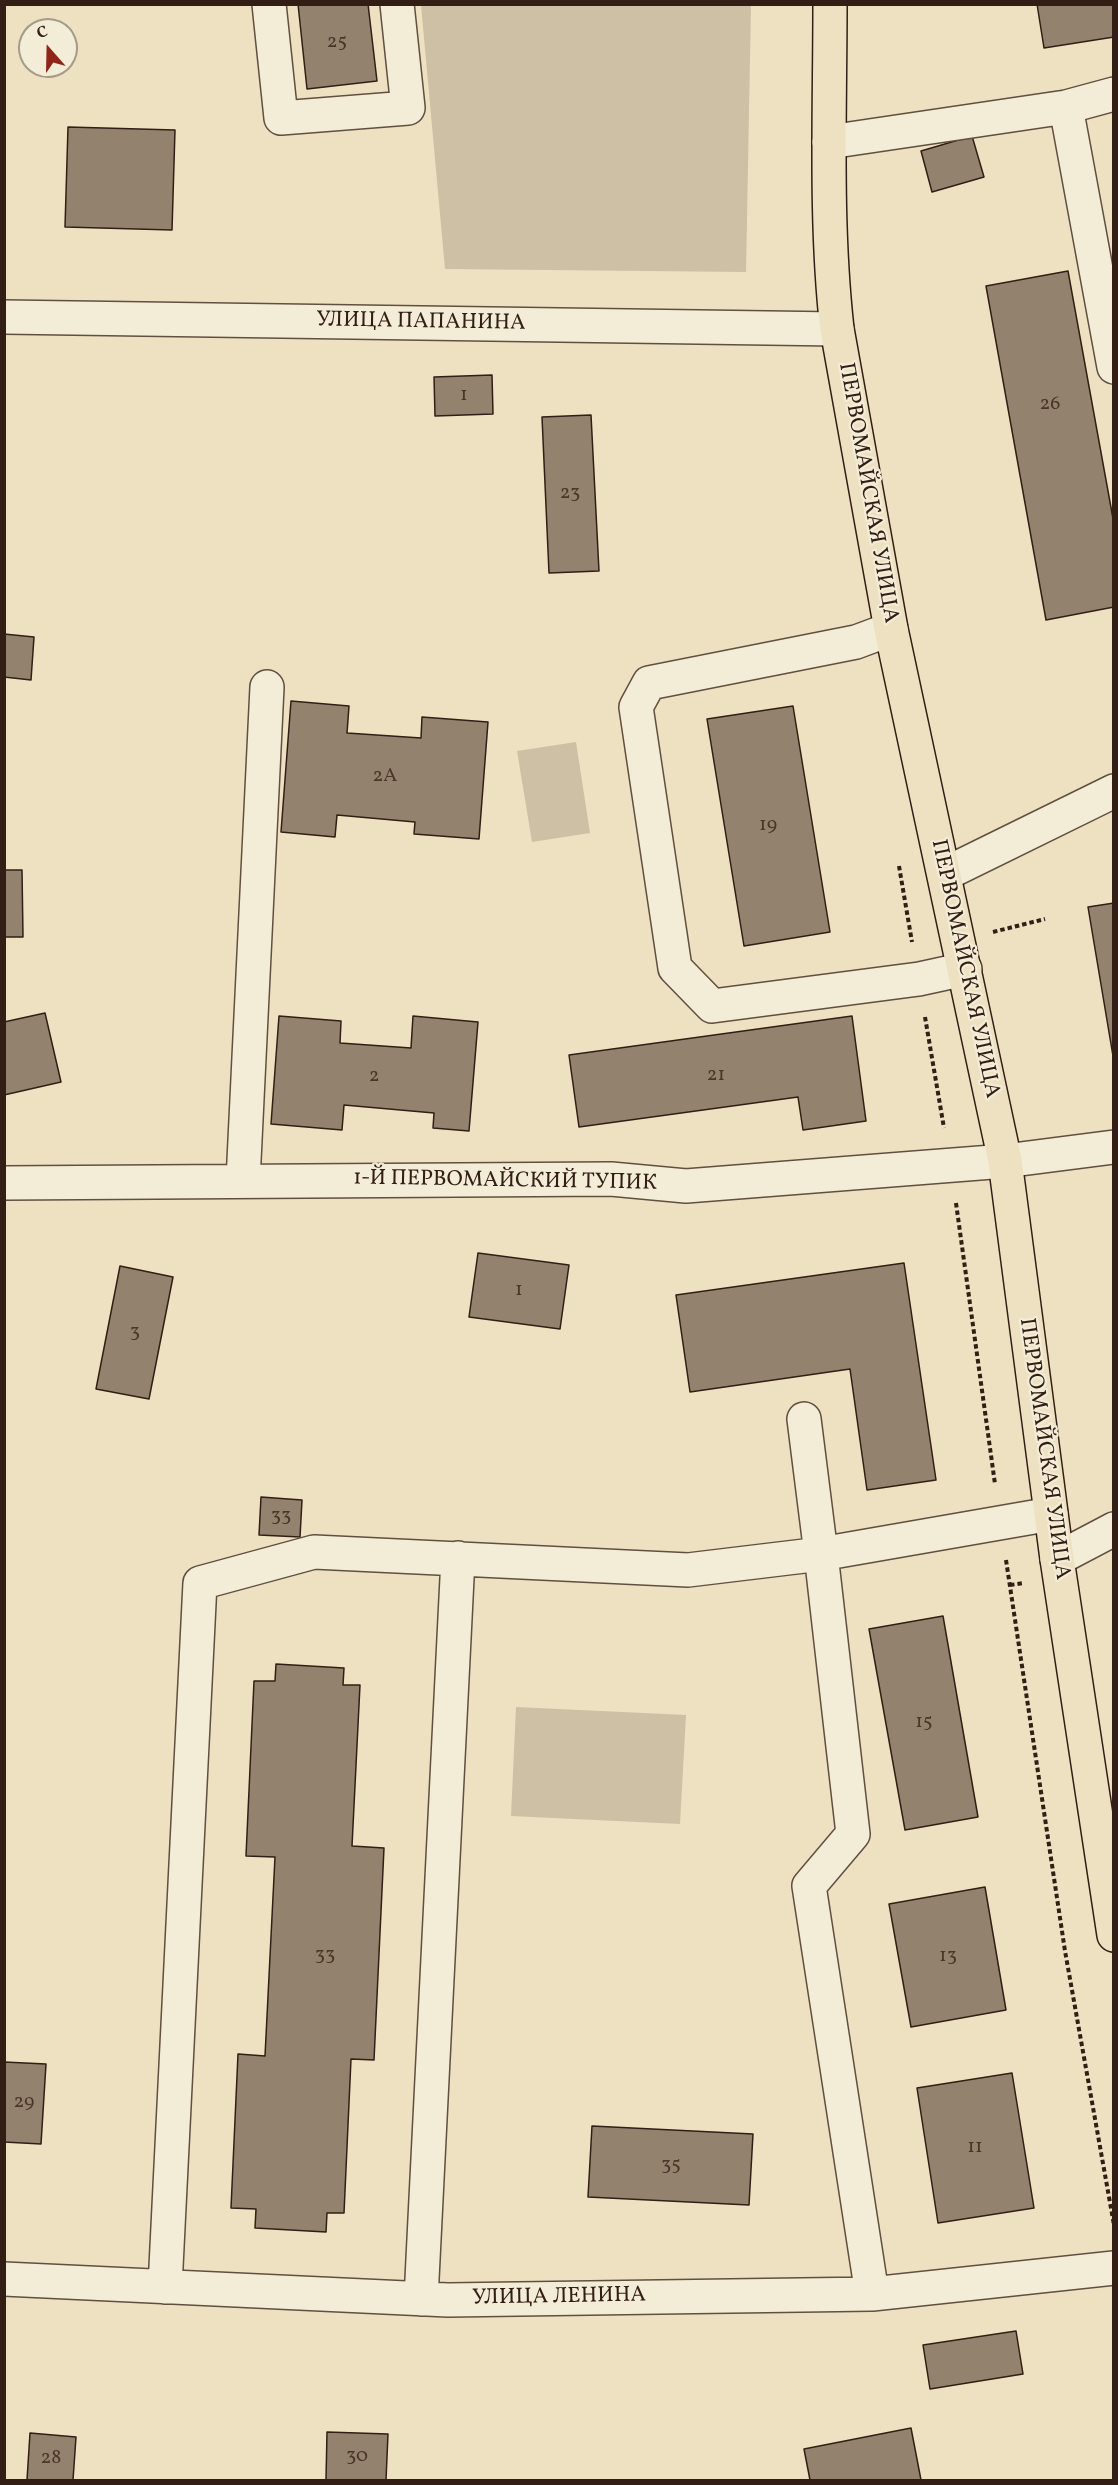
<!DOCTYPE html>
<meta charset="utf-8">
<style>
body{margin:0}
#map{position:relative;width:1118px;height:2485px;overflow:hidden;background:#ede1c2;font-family:Vollkorn,serif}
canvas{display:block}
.frame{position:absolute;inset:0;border:6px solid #321e14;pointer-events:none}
.north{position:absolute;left:18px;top:18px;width:60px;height:60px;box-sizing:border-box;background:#f3ecd7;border:2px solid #a69a89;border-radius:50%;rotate:340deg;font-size:16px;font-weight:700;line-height:24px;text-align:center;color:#321e14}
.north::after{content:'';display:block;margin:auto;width:21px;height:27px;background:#8f2418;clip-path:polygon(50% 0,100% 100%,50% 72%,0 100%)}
</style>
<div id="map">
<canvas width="1118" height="2485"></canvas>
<div class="frame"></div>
<div class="north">С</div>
</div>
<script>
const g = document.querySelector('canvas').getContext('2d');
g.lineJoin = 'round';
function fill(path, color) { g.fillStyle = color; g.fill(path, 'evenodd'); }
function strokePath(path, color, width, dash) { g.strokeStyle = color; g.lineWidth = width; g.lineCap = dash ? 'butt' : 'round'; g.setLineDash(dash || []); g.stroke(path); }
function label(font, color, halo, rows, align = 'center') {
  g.font = font + ' Vollkorn,serif'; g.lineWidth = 4.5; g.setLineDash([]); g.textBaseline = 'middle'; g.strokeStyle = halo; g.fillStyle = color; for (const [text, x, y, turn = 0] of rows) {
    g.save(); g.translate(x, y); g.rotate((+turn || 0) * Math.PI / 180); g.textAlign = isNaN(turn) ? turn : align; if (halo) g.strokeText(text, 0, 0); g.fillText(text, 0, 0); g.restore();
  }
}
const green = new Path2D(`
 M 421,5 L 751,5 L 746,272 L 445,269 Z
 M 576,742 L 590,833 L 532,842 L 517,751 Z
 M 516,1707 L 686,1715 L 680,1824 L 511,1816 Z`);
const building = new Path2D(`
 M 298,4 L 368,4 L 377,81 L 307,89 Z
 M 1037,4 L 1114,4 L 1114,37 L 1044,48 Z
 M 68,127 L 175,130 L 172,230 L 65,227 Z
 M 972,136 L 984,177 L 932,192 L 921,151 Z
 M 1068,271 L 1114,524 L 1114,607 L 1046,620 L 986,286 Z
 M 492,375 L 493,414 L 435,416 L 434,377 Z
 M 591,415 L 599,571 L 549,573 L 542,417 Z
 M 4,634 L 34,637 L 31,680 L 4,677 Z
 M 291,701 L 349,706 L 347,733 L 421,738 L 422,717 L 488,722 L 479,839 L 414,834 L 415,822 L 337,815 L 335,837 L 281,832 Z
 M 793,706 L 830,932 L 744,946 L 707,719 Z
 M 4,870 L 22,870 L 23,937 L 4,937 Z
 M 1114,903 L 1114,1062 L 1088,907 Z
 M 45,1013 L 61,1082 L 4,1095 L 4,1022 Z
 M 279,1016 L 341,1021 L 340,1043 L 411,1048 L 413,1016 L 478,1022 L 469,1131 L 433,1128 L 434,1113 L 344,1105 L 342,1130 L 271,1124 Z
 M 852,1016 L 866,1121 L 803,1130 L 798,1097 L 579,1127 L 569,1055 Z
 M 478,1253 L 569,1265 L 560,1329 L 469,1317 Z
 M 904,1263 L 936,1480 L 867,1490 L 850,1369 L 690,1392 L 676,1295 Z
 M 120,1266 L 173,1277 L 149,1399 L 96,1389 Z
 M 261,1497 L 302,1500 L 300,1537 L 259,1535 Z
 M 943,1616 L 978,1817 L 905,1830 L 869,1629 Z
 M 276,1664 L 344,1668 L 343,1685 L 360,1685 L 352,1846 L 384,1848 L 374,2060 L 351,2059 L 344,2213 L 327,2213 L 326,2232 L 255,2228 L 256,2209 L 231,2208 L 238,2054 L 265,2056 L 275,1857 L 246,1856 L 254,1681 L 275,1681 Z
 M 985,1887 L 1006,2010 L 911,2027 L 889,1904 Z
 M 4,2062 L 46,2064 L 41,2144 L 4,2142 Z
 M 1012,2073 L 1034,2208 L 938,2223 L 917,2088 Z
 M 592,2126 L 753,2134 L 749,2205 L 588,2197 Z
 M 1016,2331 L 1023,2374 L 930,2389 L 923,2345 Z
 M 911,2428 L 921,2480 L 810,2480 L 804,2449 Z
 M 327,2432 L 388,2434 L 386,2480 L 326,2480 Z
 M 30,2433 L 76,2437 L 73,2480 L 27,2480 Z`);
const path = new Path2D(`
 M 899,866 L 912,942
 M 993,932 L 1045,919
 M 925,1017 L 944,1128
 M 956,1203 L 995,1484
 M 1006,1560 L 1065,1951 L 1114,2225
 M 1010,1585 L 1024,1583`);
const minor = new Path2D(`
 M 269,4 L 281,118 L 408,108 L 397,4
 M 1066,107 L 1114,367
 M 829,142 L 1066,107 L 1114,94
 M 4,317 L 837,329
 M 891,629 L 856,642 L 649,683 L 636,707 L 675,968 L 712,1006 L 919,979 L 965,969
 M 945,874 L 1114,791
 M 243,1181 L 267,687
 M 4,1183 L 611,1179 L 686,1186 L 1005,1161 L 1114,1147
 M 804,1419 L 821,1554 L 1051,1514
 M 1057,1559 L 1114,1529
 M 4,2279 L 448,2300 L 872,2294 L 1114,2268
 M 165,2287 L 200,1583 L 314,1552 L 688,1570 L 821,1554 L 853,1834 L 809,1886 L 872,2294
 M 421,2299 L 458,1558`);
const major = new Path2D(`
 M 830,4 C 830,112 825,222 837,329 L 891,629 L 1005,1161 L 1057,1559 L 1114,1935`);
const numberNames = [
 ["25",337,43],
 ["1",464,396],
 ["26",1050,405],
 ["23",570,494],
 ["2А",385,777],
 ["19",768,826],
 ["21",716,1076],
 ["2",374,1077],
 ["1",519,1291],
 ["3",135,1333],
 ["33",281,1517],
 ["15",924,1723],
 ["33",325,1956],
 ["13",948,1957],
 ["29",24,2103],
 ["11",975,2148],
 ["35",671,2166],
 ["30",357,2457],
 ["28",51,2459]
];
const streetNames = [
 ["УЛИЦА ПАПАНИНА",421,323,1],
 ["ПЕРВОМАЙСКАЯ УЛИЦА",867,493,80],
 ["ПЕРВОМАЙСКАЯ УЛИЦА",964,969,78],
 ["1-Й ПЕРВОМАЙСКИЙ ТУПИК",505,1182,1],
 ["ПЕРВОМАЙСКАЯ УЛИЦА",1043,1449,82],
 ["УЛИЦА ЛЕНИНА",559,2298,-1]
];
fill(green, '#cdc0a4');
fill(building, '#93836e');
strokePath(building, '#321e14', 1.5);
strokePath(minor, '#614f40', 36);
strokePath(major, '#321e14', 36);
strokePath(path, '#321e14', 4, [4.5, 3]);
strokePath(minor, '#f3ecd7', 33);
strokePath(major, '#ede1c2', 33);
label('20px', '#4a372a', null, numberNames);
label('22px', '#321e14', '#f3ecd7', streetNames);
</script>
